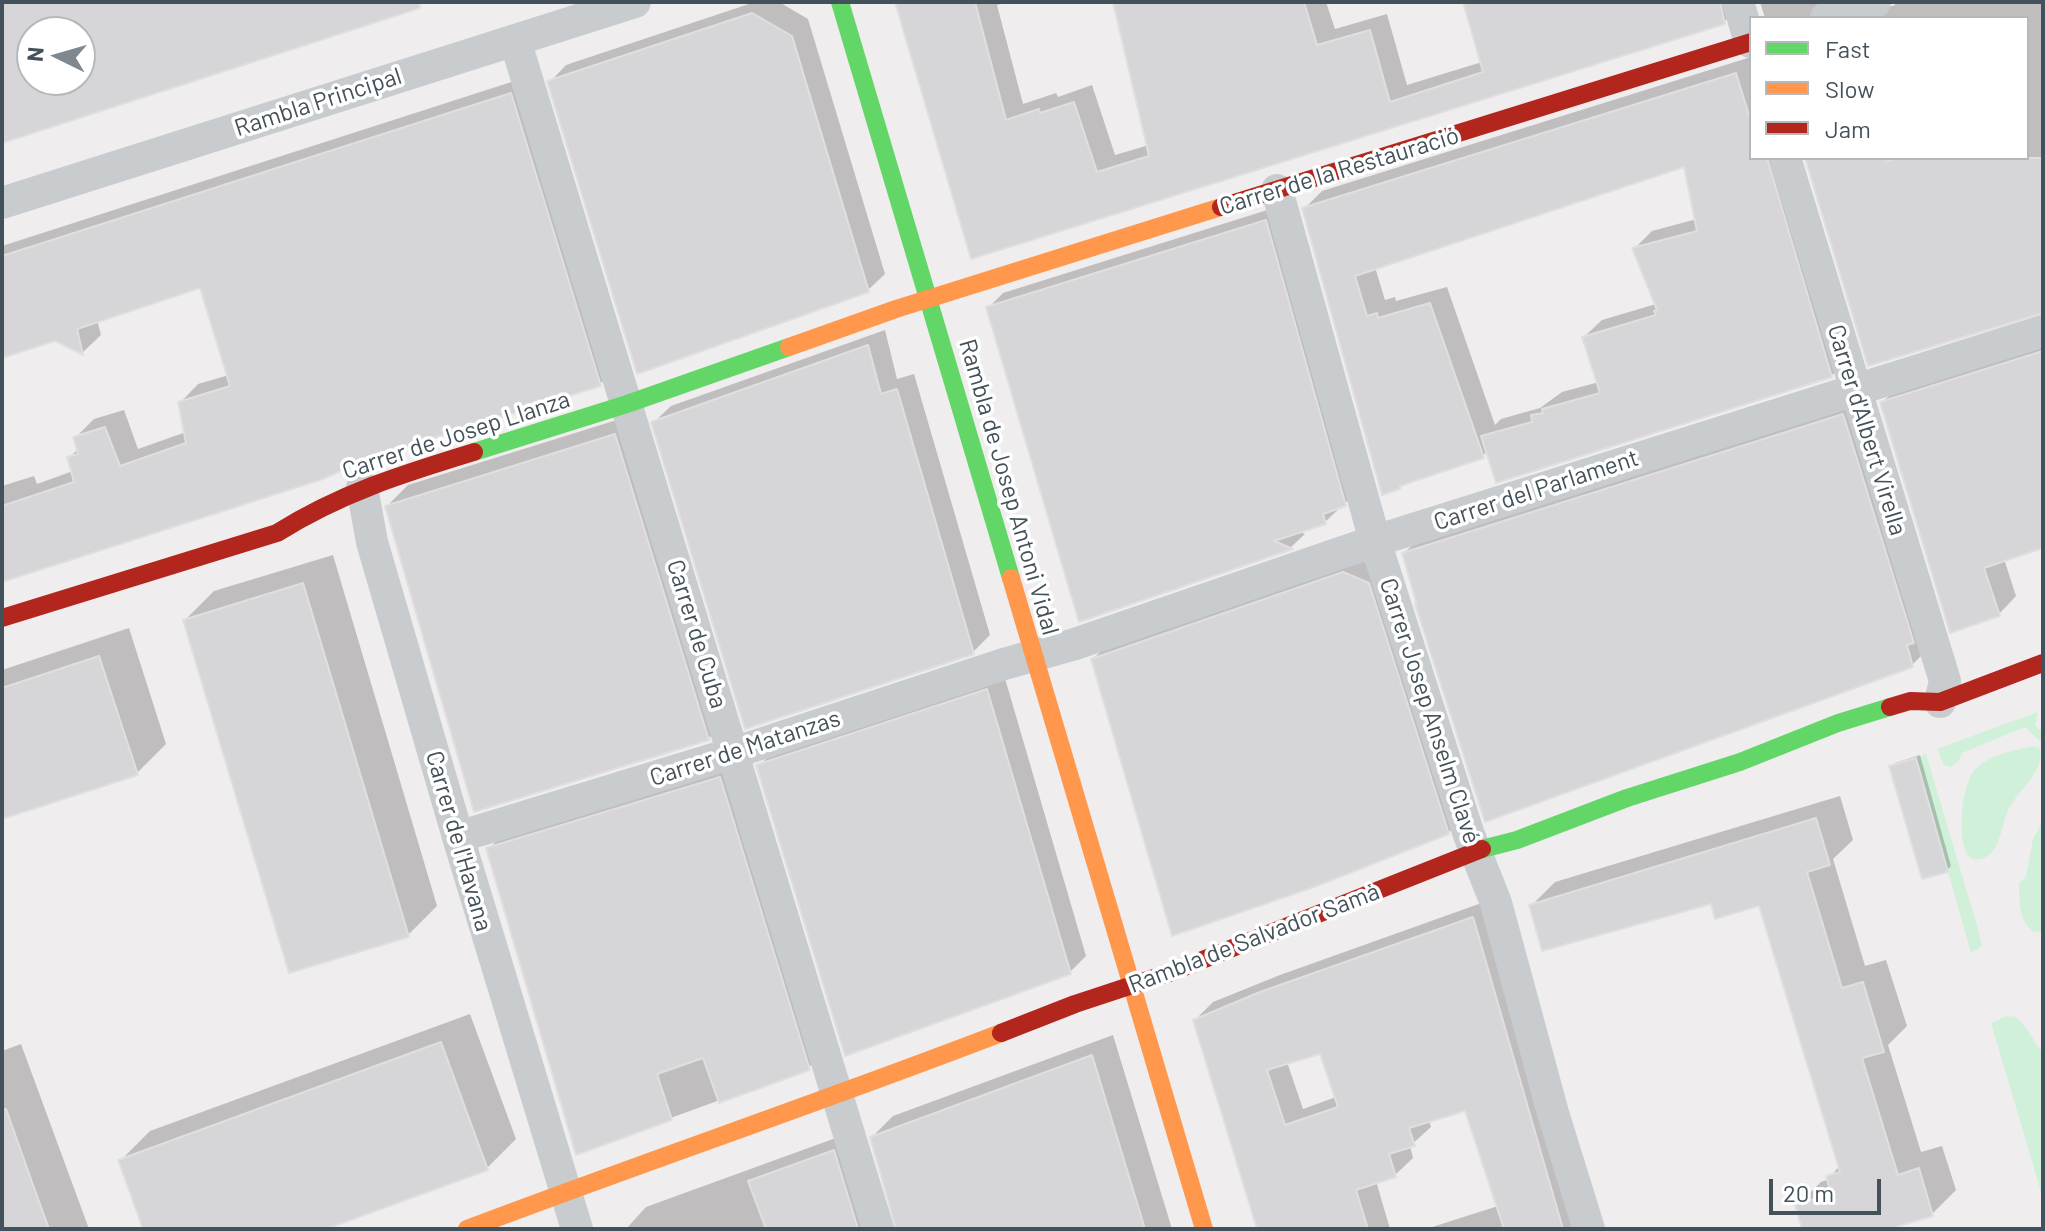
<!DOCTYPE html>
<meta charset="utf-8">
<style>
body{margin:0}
#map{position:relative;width:2045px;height:1231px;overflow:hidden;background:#efeded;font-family:Barlow,sans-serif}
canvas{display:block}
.frame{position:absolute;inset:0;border:4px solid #43515b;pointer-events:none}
.legend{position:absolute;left:1749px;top:16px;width:280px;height:144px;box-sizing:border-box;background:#fff;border:2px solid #b4b9bd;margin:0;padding:10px 14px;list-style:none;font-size:24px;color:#43515b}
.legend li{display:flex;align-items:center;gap:16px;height:40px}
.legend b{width:40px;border:2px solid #b4b9bd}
.north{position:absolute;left:16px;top:16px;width:80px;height:80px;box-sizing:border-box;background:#fff;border:2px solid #b4b9bd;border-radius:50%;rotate:275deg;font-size:22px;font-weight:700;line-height:32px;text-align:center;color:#43515b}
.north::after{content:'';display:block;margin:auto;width:28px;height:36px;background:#7f888e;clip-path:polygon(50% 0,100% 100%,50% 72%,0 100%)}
.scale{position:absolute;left:1769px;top:1179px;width:112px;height:36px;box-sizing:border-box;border:4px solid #43515b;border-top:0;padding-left:10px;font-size:24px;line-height:28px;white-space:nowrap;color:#43515b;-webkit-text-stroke:6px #fff;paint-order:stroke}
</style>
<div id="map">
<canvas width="2045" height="1231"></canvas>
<div class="frame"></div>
<ul class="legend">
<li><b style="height:10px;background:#63d668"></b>Fast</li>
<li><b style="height:10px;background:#ff974d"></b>Slow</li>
<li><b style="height:10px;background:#b3261e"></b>Jam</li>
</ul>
<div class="north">N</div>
<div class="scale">20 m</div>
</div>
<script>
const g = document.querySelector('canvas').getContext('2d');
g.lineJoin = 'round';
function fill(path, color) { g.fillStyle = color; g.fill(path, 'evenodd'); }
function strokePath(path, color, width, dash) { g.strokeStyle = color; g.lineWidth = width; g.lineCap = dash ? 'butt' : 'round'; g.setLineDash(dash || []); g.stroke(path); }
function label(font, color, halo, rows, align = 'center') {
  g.font = font + ' Barlow,sans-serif'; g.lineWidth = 7; g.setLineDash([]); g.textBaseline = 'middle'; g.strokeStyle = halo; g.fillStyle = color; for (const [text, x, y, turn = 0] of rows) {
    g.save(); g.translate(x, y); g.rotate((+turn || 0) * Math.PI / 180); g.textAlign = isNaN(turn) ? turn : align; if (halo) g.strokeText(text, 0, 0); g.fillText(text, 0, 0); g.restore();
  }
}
const green = new Path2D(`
 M 2038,712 L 2035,726 L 2043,732 L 2043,744 L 2025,727 L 1962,753 L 1958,762 L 1950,767 L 1944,765 L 1937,749 Z
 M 2035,746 L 2040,748 C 2045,771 2022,786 2011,805 C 2002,818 2002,845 1989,855 C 1951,881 1959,788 1974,771 C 1989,754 2014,750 2035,746 Z
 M 1926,754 L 1978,929 L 1982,946 L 1971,953 L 1916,758 Z
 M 2043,821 L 2043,931 L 2034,932 C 2019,922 2019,900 2019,884 L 2026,876 L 2033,839 Z
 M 2007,1016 L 2016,1017 L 2024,1025 L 2043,1054 L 2042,1195 L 1991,1023 Z`);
const shadow = new Path2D(`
 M 755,2 L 779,2 L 808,19 L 885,274 L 868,290 L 550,82 L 566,65 Z
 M 897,2 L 1008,2 L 997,5 L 1023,104 L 1056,93 L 1058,97 L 1092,85 L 1115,155 L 1149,145 L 1115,2 L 1326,2 L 1335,29 L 1387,14 L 1407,85 L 1482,62 L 1465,2 L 1741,2 L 1741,4 L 1724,22 L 973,257 Z
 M 1760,2 L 1825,2 L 1837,18 L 1765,18 Z
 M 1895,2 L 2043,2 L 2043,311 L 1807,158 L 2027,158 L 2027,18 L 1855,18 L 1895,5 Z
 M 1751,57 L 1751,158 L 1788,158 L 1849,358 L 1831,376 L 1488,451 L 1482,456 L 1404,483 L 1399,487 L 1304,209 L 1322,191 ZM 1685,165 L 1697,219 L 1652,231 L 1635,248 L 1656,304 L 1602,320 L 1584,337 L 1599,382 L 1562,392 L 1540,408 L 1501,419 L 1495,425 L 1447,287 L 1396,301 L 1395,297 L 1385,300 L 1375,267 Z
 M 530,76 L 618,366 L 600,384 L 371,455 L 2,582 L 2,486 L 34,476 L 37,484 L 73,471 L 69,458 L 79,448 L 76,437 L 94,419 L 124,410 L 138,449 L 186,432 L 180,403 L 198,384 L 229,375 L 201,285 L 97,320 L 101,335 L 83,352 L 55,339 L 2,356 L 2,246 Z
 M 1280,206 L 1359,490 L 1325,522 L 1298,531 L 1305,534 L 1291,547 L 1081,620 L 988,308 L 1003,293 Z
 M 885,330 L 897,379 L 914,374 L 990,635 L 973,652 L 654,422 L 671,406 Z
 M 2043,340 L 2043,492 L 2004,559 L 2016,596 L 1999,614 L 1882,403 L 1899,385 Z
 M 1860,398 L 1929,648 L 1912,665 L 1404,553 L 1422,536 Z
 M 636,414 L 729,717 L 708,739 L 387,506 L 408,485 Z
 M 333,555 L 437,906 L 408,935 L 185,620 L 214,591 Z
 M 1361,556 L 1385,567 L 1465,816 L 1448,833 L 1093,659 L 1110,642 Z
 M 129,628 L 166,744 L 137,773 L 2,818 L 2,670 Z
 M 1004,675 L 1086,956 L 1070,972 L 759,766 L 775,750 Z
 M 1920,755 L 1951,866 L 1947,870 L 1891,767 L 1895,763 Z
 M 732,767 L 820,1057 L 808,1068 L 577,1152 L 489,849 L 500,837 Z
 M 1840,796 L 1853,840 L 1833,859 L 1865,966 L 1886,960 L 1907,1026 L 1888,1045 L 1921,1152 L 1942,1146 L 1956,1190 L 1932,1214 L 1882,1229 L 1804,1229 L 1797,1205 L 1821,1182 L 1829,1179 L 1840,1165 L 1760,903 L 1531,906 L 1555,882 Z
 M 1490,900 L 1586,1229 L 1426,1229 L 1498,1206 L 1466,1108 L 1429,1120 L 1431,1127 L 1410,1146 L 1413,1158 L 1395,1175 L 1376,1181 L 1390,1229 L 1258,1229 L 1195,1020 L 1213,1002 L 1280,975 ZM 1321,1051 L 1336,1097 L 1303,1109 L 1287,1062 Z
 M 470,1014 L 516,1139 L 487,1168 L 321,1229 L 145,1229 L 120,1161 L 150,1131 Z
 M 1113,1035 L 1172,1229 L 626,1229 L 646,1207 L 855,1131 L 885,1222 L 898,1227 L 872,1137 L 893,1116 Z
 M 21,1044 L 89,1229 L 2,1229 L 2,1051 Z`);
const building = new Path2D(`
 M 2,2 L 419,2 L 420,8 L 2,143 ZM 32,32 L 80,32 L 80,80 L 32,80 Z
 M 895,2 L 975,2 L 1006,120 L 1039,109 L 1040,113 L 1074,102 L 1097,172 L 1149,156 L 1113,2 L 1304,2 L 1317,45 L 1370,30 L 1390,102 L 1483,72 L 1463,2 L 1720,2 L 1725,24 L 971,259 Z
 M 752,13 L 792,36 L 869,292 L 637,374 L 547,81 Z
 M 1736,73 L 1751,122 L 1751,158 L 1767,158 L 1832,377 L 1496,483 L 1481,436 L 1532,422 L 1531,415 L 1543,413 L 1542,409 L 1600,393 L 1582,337 L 1656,315 L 1654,311 L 1657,310 L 1632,248 L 1697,231 L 1684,167 L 1355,276 L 1367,316 L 1377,313 L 1378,318 L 1430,303 L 1484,458 L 1400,486 L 1400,489 L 1382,495 L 1302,208 Z
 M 511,93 L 601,386 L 372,457 L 323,479 L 2,582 L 2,506 L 74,482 L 67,457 L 78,454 L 73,437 L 105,427 L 120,466 L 186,443 L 178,402 L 230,386 L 200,288 L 77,329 L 83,355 L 55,341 L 2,358 L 2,256 Z
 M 1805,158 L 1884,158 L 1885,162 L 1898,158 L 2043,158 L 2043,313 L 1868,366 Z
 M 1266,220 L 1346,506 L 1323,514 L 1326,524 L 1274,541 L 1293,549 L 1079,622 L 986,307 Z
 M 868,345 L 881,394 L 897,389 L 974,654 L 745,729 L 651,422 Z
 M 2043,351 L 2043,548 L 1984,568 L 2000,616 L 1950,633 L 1880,402 Z
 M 1843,414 L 1914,643 L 1907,645 L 1913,667 L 1485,822 L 1415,604 L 1417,605 L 1402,553 Z
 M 615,434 L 709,740 L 474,812 L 385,506 Z
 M 1343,572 L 1369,583 L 1449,834 L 1314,887 L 1172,936 L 1091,659 Z
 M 303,583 L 409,937 L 289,973 L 183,620 Z
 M 99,656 L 138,775 L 2,819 L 2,688 Z
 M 987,689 L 1071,974 L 845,1056 L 756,765 Z
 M 1916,758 L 1948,872 L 1922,879 L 1889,766 Z
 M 720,777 L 810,1070 L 719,1103 L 703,1058 L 657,1074 L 672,1120 L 576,1155 L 486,848 Z
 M 1816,818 L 1830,865 L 1807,872 L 1842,988 L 1863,982 L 1884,1052 L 1862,1058 L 1898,1175 L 1919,1168 L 1933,1216 L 1889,1229 L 1802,1229 L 1795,1205 L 1831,1194 L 1826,1176 L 1840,1172 L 1759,906 L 1715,919 L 1711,904 L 1542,951 L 1529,905 Z
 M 1473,917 L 1563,1229 L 1504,1229 L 1465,1111 L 1409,1128 L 1415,1146 L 1389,1154 L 1396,1177 L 1356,1190 L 1368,1229 L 1257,1229 L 1193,1020 L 1260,992 ZM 1320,1054 L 1338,1107 L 1285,1125 L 1267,1070 Z
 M 441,1042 L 488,1170 L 326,1229 L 143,1229 L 118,1160 Z
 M 1092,1055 L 1145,1229 L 896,1229 L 870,1137 Z
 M 6,1109 L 32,1182 L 49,1229 L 2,1229 L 2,1110 Z
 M 834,1150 L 858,1229 L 766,1229 L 748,1181 Z`);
const street = new Path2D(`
 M 1738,2 L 1750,42
 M 1826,18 L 1875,2
 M 515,40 L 878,1229
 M 1785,158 L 1945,681 L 1940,702
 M 1277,190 L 1375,541 L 1469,835 L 1496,903 L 1553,1113 L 1589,1229
 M 2,203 L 635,2
 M 362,487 L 372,542 L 458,837 L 577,1229
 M 458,837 L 733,753 L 1004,664 L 1075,644 L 1375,541 L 2043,331`);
const fast = new Path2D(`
 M 840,2 L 1011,578
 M 474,452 L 627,404 L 789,347
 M 1482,849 L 1517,840 L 1627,798 L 1740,762 L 1838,723 L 1890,707`);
const slow = new Path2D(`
 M 789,347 L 896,309 L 1221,207
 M 1011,578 L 1204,1229
 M 467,1229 C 644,1162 824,1101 1001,1033`);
const jam = new Path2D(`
 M 1221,207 L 1751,42
 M 2,618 L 277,533 C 341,493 402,474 474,452
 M 1890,707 L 1910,701 L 1940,702 L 2043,663
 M 1001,1033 L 1075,1004 L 1172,972 L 1482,849`);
const streetNames = [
 ["Rambla Principal",318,102,-18],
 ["Carrer de la Restauració",1339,171,-17],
 ["Carrer d'Albert Virella",1867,430,73],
 ["Carrer de Josep Llanza",456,435,-18],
 ["Rambla de Josep Antoni Vidal",1009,487,74],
 ["Carrer del Parlament",1536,490,-18],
 ["Carrer de Cuba",697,634,73],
 ["Carrer Josep Anselm Clavé",1430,711,72],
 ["Carrer de Matanzas",745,748,-18],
 ["Carrer de l'Havana",459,841,74],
 ["Rambla de Salvador Samà",1254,938,-21]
];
fill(green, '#d0f0da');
fill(shadow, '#0003');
fill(building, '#d6d5d7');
strokePath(building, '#e0dfe0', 2);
strokePath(street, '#c9ccce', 32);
strokePath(fast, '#63d668', 18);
strokePath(slow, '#ff974d', 18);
strokePath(jam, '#b3261e', 18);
label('24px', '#43515b', '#fff', streetNames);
</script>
